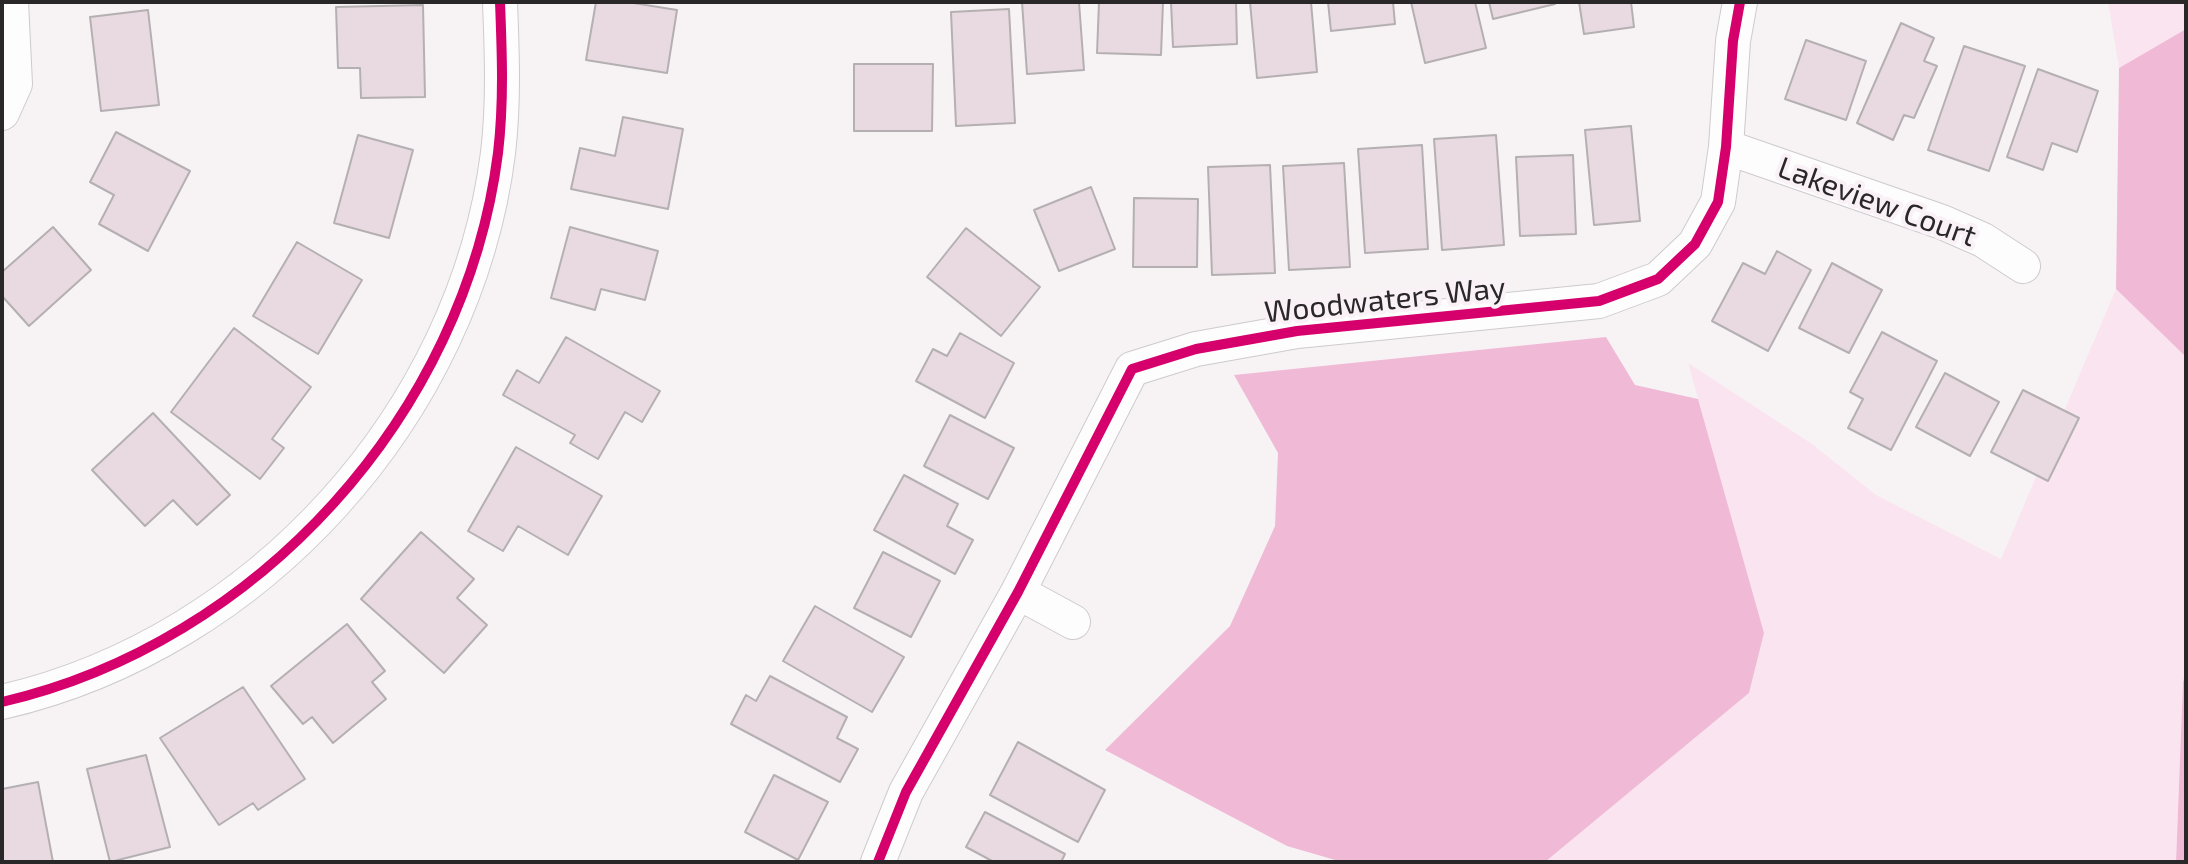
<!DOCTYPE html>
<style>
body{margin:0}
#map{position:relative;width:2188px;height:864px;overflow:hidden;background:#f7f3f5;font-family:"Exo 2",sans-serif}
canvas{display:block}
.frame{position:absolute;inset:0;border:4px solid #2a2729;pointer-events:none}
</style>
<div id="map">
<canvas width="2188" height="864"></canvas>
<div class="frame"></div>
</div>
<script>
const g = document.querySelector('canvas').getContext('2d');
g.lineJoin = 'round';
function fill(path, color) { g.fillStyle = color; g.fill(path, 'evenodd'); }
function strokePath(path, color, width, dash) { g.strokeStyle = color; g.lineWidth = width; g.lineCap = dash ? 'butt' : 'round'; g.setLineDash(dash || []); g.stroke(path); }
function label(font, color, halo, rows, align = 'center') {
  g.font = font + ' "Exo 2",sans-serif'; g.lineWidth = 8; g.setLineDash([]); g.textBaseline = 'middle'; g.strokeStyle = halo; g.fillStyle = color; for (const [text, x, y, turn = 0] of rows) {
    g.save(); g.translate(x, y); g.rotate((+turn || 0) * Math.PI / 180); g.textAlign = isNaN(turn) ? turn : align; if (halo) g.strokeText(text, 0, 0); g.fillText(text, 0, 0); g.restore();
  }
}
const green = new Path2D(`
 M 2108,2 L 2186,2 L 2186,29 L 2119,68 Z
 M 2116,289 L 2186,357 L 2186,670 L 2183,682 L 2176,862 L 1545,862 L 1749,693 L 1764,633 L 1688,363 L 1812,444 L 1876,495 L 2001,559 Z`);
const forest = new Path2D(`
 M 2186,29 L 2186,357 L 2116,289 L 2119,68 Z
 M 1606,337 L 1635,385 L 1698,399 L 1764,633 L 1749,693 L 1545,862 L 1342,862 L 1287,846 L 1105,750 L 1230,626 L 1275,526 L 1278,453 L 1234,375 Z
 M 2186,670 L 2186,862 L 2176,862 L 2183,682 Z`);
const building = new Path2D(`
 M 596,2 L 627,2 L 677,10 L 667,73 L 586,60 Z
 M 1022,2 L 1079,2 L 1084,70 L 1027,74 Z
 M 1099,2 L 1163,2 L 1161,55 L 1097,53 Z
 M 1171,2 L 1236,2 L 1237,44 L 1173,47 Z
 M 1250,2 L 1311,2 L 1317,72 L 1257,78 Z
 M 1328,2 L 1393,2 L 1395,24 L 1331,31 Z
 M 1411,2 L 1475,2 L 1486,48 L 1425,63 Z
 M 1489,2 L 1555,2 L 1555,4 L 1493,19 Z
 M 1579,2 L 1631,2 L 1634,27 L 1584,34 Z
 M 423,5 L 425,97 L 361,98 L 360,68 L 338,68 L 336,7 Z
 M 1009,9 L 1015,123 L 956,126 L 951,12 Z
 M 148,10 L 159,105 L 101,111 L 90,17 Z
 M 1901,23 L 1934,38 L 1924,61 L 1937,66 L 1914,118 L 1904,115 L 1893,140 L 1857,123 Z
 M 1806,40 L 1866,61 L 1846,120 L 1785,99 Z
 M 1964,46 L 2025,66 L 1989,171 L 1928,150 Z
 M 854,64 L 933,64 L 932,131 L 854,131 Z
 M 2038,69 L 2098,91 L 2077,152 L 2052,143 L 2043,170 L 2007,157 Z
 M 623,117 L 683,129 L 668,209 L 571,189 L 580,148 L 615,156 Z
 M 1631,126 L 1640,221 L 1594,225 L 1585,130 Z
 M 116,132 L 190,171 L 148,251 L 99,224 L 114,195 L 90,182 Z
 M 358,135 L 413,150 L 389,238 L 334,223 Z
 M 1496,135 L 1504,245 L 1442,250 L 1434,139 Z
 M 1422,145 L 1428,249 L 1365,253 L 1358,149 Z
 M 1573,155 L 1576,234 L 1520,236 L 1516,157 Z
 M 1344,163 L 1350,267 L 1289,270 L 1283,166 Z
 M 1270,165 L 1275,273 L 1212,275 L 1208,167 Z
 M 1091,187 L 1115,249 L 1059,271 L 1034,210 Z
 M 1134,198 L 1198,199 L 1197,267 L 1133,267 Z
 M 53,227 L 91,270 L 29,326 L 2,296 L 2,272 Z
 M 570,227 L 658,251 L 645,300 L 601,289 L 595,310 L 551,298 Z
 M 966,228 L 1040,287 L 1001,336 L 927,277 Z
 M 297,242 L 362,280 L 318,354 L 253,316 Z
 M 1777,251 L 1811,270 L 1768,351 L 1712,321 L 1743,263 L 1765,274 Z
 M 1832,263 L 1882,290 L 1849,353 L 1799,328 Z
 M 234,328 L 311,387 L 272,439 L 284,448 L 260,479 L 171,412 Z
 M 1882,332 L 1937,361 L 1891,450 L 1848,428 L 1863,399 L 1850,392 Z
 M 960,333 L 1014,363 L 985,418 L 916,381 L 933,349 L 947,356 Z
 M 566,337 L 660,391 L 642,422 L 625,412 L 598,459 L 570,443 L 575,435 L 503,395 L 517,370 L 539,383 Z
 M 1945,373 L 1999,402 L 1970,456 L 1916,427 Z
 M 2023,390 L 2079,418 L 2048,481 L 1991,452 Z
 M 153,413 L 230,495 L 197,525 L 173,500 L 145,526 L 92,470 Z
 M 950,415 L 1014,448 L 988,499 L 924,466 Z
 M 516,447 L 602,496 L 568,555 L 518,526 L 503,551 L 468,531 Z
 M 904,475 L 958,504 L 947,526 L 973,540 L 955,574 L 874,530 Z
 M 421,532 L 474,579 L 457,598 L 487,625 L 444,673 L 361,599 Z
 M 883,552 L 940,581 L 911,637 L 854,608 Z
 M 815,606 L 904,657 L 872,712 L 783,661 Z
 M 347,624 L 385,671 L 372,682 L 386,699 L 333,743 L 312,717 L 303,724 L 271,686 Z
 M 770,676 L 847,717 L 837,738 L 858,749 L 840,782 L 731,724 L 746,695 L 756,701 Z
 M 243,687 L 305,779 L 258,810 L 253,803 L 219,825 L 160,738 Z
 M 1018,742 L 1105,790 L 1078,842 L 990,795 Z
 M 146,755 L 170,847 L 110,862 L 87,769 Z
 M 774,775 L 828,802 L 798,860 L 745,832 Z
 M 38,782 L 53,862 L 2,862 L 2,789 Z
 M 985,812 L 1065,854 L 1061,862 L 994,862 L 966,847 Z`);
const minor = new Path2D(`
 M 2,113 L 15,84 L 11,2
 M 1726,147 L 1942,222 L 1983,240 L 2023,266
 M 1018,592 L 1073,622
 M 2,702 C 258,643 465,414 498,153 C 504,102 502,53 500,2
 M 878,862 L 906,792 L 1018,592 L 1132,369 L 1196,349 L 1297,331 L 1599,301 L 1658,279 L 1695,244 L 1718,202 L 1726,147 L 1733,41 L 1740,2`);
const cycleway = new Path2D(`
 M 2,702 C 258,643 465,414 498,153 C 504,102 502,53 500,2
 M 878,862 L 906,792 L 1018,592 L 1132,369 L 1196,349 L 1297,331 L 1599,301 L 1658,279 L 1695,244 L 1718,202 L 1726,147 L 1733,41 L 1740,2`);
const streetNames = [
 ["Lakeview Court",1877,202,20],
 ["Woodwaters Way",1385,300,-6]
];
fill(green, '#fae4ef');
fill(forest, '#f0bad7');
fill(building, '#e9d9e1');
strokePath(building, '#b4b0b2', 2);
strokePath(minor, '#cecbcc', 36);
strokePath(minor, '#fefdfe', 34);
strokePath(cycleway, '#d6006c', 10);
label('30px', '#2a2729', '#f9f1f5', streetNames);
</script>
